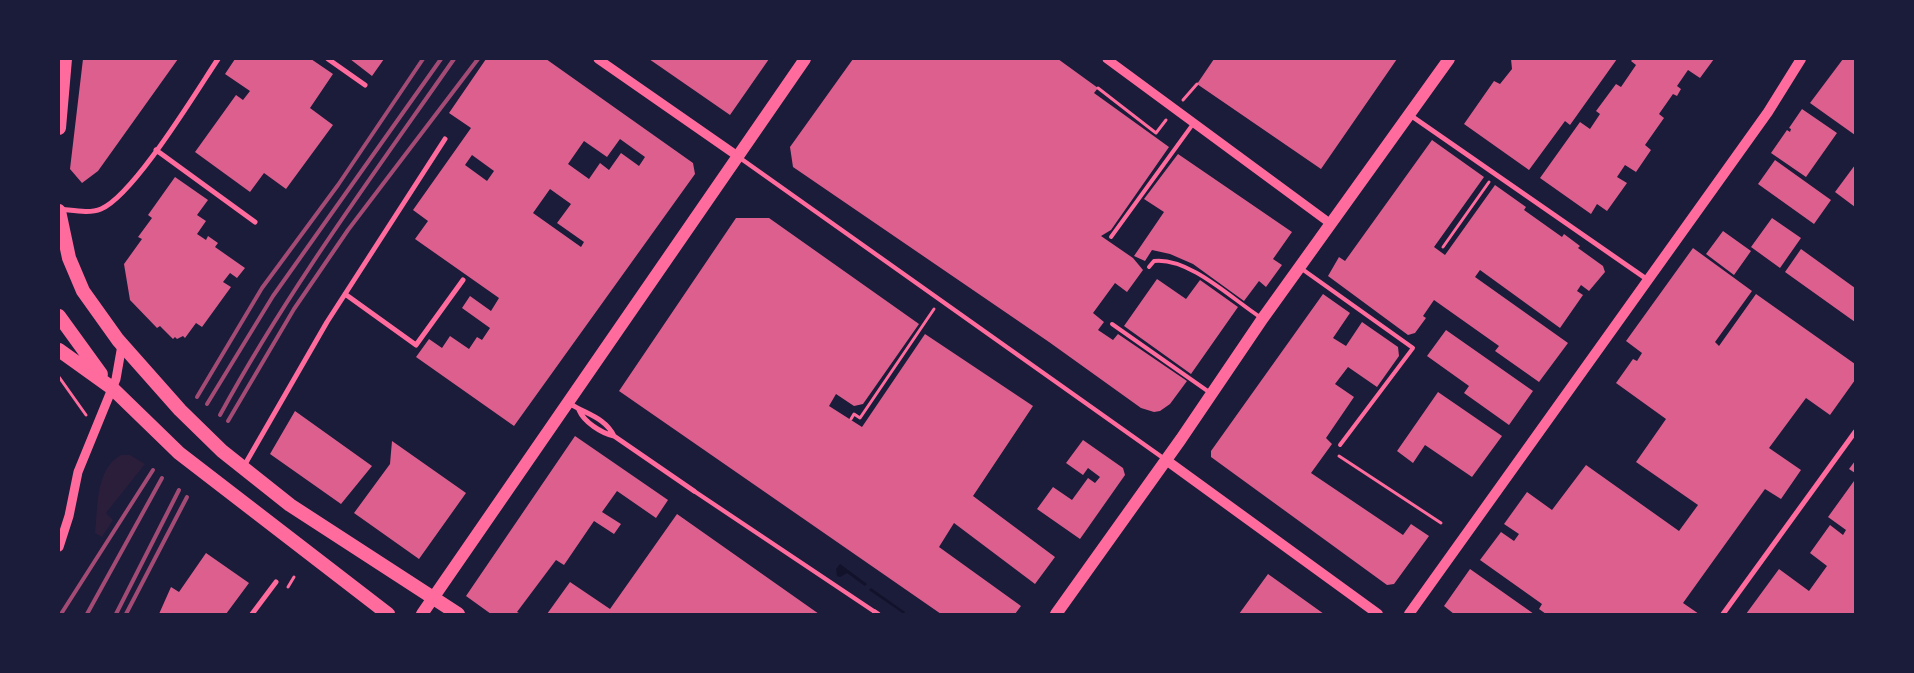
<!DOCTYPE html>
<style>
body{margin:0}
#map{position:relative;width:1914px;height:673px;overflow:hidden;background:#1b1b3a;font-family:Karla,sans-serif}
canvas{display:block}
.frame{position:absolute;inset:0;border:60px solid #1b1b3a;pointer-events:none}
</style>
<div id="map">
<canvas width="1914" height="673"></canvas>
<div class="frame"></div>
</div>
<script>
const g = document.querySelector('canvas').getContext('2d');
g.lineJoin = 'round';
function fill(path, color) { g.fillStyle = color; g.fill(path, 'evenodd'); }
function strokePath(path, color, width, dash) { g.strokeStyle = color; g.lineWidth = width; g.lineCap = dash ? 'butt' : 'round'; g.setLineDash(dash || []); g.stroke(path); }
const green = new Path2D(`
 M 121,455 L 130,455 L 145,464 L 106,513 L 113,520 L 102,537 L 95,533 C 98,508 95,469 121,455 Z`);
const water = new Path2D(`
 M 840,564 L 867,584 L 865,586 L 847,573 L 840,577 L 837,576 L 836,569 Z
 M 871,588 L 905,612 L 904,614 L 869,590 Z`);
const building = new Path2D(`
 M 83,59 L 178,59 L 98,171 L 82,183 L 70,169 Z
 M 235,59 L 311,59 L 333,74 L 310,108 L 333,125 L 286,189 L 264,173 L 250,192 L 195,152 L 236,95 L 243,100 L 250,91 L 225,74 Z
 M 350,59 L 384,59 L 372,76 Z
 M 486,59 L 546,59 L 693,163 L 695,174 L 514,426 L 416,357 L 429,339 L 442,348 L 450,336 L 469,349 L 477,337 L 482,340 L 490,328 L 462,308 L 470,296 L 491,311 L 499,298 L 415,239 L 428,221 L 413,210 L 471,128 L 449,113 ZM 620,139 L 645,157 L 639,166 L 621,153 L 609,170 L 600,163 L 589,179 L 568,164 L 584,141 L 607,157 ZM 472,155 L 494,171 L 487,181 L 465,165 ZM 550,189 L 571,204 L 557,223 L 584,242 L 581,247 L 533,213 Z
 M 649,59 L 769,59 L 730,115 Z
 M 853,59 L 1058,59 L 1098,88 L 1094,93 L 1169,147 L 1111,230 L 1101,236 L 1133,258 L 1143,270 L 1127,292 L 1115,283 L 1093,313 L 1104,322 L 1098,330 L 1113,340 L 1118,334 L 1187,381 L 1170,404 L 1160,411 L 1154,412 L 1141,408 L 1049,342 L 793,167 L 790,147 Z
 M 1214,59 L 1397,59 L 1321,169 L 1197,84 Z
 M 1511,59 L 1617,59 L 1570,125 L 1565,121 L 1529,170 L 1464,124 L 1494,81 L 1500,84 L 1512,69 Z
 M 1633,59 L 1714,59 L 1700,78 L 1688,70 L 1677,86 L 1681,89 L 1677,96 L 1673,94 L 1659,114 L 1664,118 L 1645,145 L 1651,150 L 1636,172 L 1625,165 L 1617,177 L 1627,183 L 1607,211 L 1597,204 L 1591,214 L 1540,178 L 1580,122 L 1590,129 L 1600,114 L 1596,111 L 1616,84 L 1621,87 L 1636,65 L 1631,61 Z
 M 1843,59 L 1855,59 L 1855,135 L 1810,103 Z
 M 1802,109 L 1837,133 L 1806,177 L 1771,153 L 1787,130 L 1790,132 L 1791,129 L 1789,128 Z
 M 1432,140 L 1484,177 L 1434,247 L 1445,255 L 1495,185 L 1526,207 L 1524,210 L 1562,237 L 1564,234 L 1580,246 L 1578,248 L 1603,266 L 1605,272 L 1589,291 L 1581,285 L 1577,291 L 1583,295 L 1560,328 L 1480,270 L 1475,277 L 1568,343 L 1539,382 L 1495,351 L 1499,346 L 1434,300 L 1423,316 L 1426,318 L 1415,333 L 1408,335 L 1328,276 L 1339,257 L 1345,261 Z
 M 1178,154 L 1292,232 L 1273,259 L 1282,265 L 1266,287 L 1259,281 L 1244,301 L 1193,264 L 1170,254 L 1152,250 L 1145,261 L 1134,256 L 1164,212 L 1144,199 Z
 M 1775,160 L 1831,200 L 1814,224 L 1758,184 Z
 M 1855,165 L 1855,207 L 1835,192 Z
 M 175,177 L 208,200 L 197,215 L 206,221 L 197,234 L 206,240 L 208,236 L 218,243 L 215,247 L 245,268 L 237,278 L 230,273 L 223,282 L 231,287 L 202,327 L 196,323 L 185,338 L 183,336 L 177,339 L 175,337 L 173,339 L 160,326 L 157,328 L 130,300 L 124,264 L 142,239 L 138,237 L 152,218 L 148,215 Z
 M 736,218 L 769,218 L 919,324 L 863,404 L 854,406 L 836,394 L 829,406 L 862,427 L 925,334 L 1033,406 L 973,496 L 1055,557 L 1035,584 L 954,523 L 939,547 L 1021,606 L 1015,614 L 941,614 L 619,391 Z
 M 1772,218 L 1801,238 L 1780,268 L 1751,247 Z
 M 1723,231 L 1751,251 L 1734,275 L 1706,254 Z
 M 1693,248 L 1752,291 L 1715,342 L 1719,346 L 1756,294 L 1855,364 L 1855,380 L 1830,415 L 1806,398 L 1769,448 L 1801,470 L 1781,499 L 1765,489 L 1716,557 L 1683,603 L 1699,614 L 1546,614 L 1539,609 L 1542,604 L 1480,560 L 1501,532 L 1514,541 L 1519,534 L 1504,524 L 1527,492 L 1552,510 L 1586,465 L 1679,531 L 1698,505 L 1636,462 L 1666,419 L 1616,383 L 1633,359 L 1637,361 L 1642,353 L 1626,341 Z
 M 1801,249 L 1855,288 L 1855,322 L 1785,272 Z
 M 1157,279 L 1186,299 L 1200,280 L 1238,307 L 1191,374 L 1124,326 Z
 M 1323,294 L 1350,313 L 1333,338 L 1346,346 L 1362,322 L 1398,347 L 1399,356 L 1377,387 L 1348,367 L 1335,384 L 1354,397 L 1326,438 L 1332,444 L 1311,473 L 1403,535 L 1411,524 L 1429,536 L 1394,584 L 1387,585 L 1211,457 L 1211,451 Z
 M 1446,330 L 1533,391 L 1509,425 L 1464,393 L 1469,386 L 1427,356 Z
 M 1438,392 L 1502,436 L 1472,477 L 1425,445 L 1413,463 L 1397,451 Z
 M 295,411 L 372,466 L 341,504 L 270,454 Z
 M 575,436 L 668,500 L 656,518 L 617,491 L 602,512 L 621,524 L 614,534 L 594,521 L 564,565 L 556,560 L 517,612 L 521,614 L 491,614 L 466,596 Z
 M 1083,440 L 1123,468 L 1125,475 L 1080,539 L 1037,509 L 1053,487 L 1072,500 L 1088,478 L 1095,483 L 1100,477 L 1088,468 L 1083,475 L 1066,463 Z
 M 392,441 L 466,493 L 419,559 L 354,513 L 390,464 Z
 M 1855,461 L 1855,473 L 1849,469 Z
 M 1854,481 L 1855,614 L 1746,614 L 1779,569 L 1809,591 L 1827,566 L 1810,553 L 1830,525 L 1843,535 L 1846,530 L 1828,517 Z
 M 677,514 L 819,614 L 547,614 L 570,582 L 610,609 Z
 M 206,553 L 249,583 L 226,614 L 159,614 L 171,587 L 179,592 Z
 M 1470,569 L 1534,614 L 1454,614 L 1444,606 Z
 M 1268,574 L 1324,614 L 1239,614 Z`);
const path = new Path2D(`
 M 1098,88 L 1156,133 L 1166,120
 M 1183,100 L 1197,84
 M 1443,247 L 1489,182
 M 59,377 L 86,415
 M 851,419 L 854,414 L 860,418 L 934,309
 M 1339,456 L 1441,523
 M 288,587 L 294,577`);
const service = new Path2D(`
 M 1111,237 L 1193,124
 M 1149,267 L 1154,261 C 1189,257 1232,299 1260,317
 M 1302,269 L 1413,348 L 1340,445
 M 1112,324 L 1209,392`);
const pedestrian = new Path2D(`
 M 740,158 L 1166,460
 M 694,491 L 875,612`);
const minor = new Path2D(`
 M 328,59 L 365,85
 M 1410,115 L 1648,280
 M 156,150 L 255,222
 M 59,209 C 72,210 89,214 101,209 C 134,195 196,92 218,59
 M 345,294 L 416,345 L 463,280
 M 569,403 C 585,414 605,417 614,436
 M 579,410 C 584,422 601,433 614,436 L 694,491
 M 244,466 L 327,322 L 445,139
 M 875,612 L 878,614
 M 252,614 L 276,582
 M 1723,614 L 1855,432`);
const tertiary = new Path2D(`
 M 598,59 L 736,155
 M 1107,59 L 1331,224
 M 59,547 L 69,516 L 78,472 L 116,379 L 122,345`);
const secondary = new Path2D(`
 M 1166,460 L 1378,614
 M 1409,614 L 1768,112 L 1801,59`);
const primary = new Path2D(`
 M 422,614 L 805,59
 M 1056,614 L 1181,439 L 1263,318 L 1449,59`);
const trunk = new Path2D(`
 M 59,128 L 65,59
 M 59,211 L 69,258 L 83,291 L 118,340 L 180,410 L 222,451 L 290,505 L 458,614
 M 59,316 L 101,374
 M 59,350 L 112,388 L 179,453 L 388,614`);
const rail = new Path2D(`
 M 197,397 L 262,288 L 338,185 L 423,59
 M 207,404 L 273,296 L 441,59
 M 220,415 C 288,290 373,175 454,59
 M 228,421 L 294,309 L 348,230 L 478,59
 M 61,614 L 153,470
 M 87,614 L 162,478
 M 116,614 L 179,490
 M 126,614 L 187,497`);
fill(green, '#2a1e3b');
fill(water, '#12122b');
fill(building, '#dd5f8e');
strokePath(path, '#ff6b9d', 3);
strokePath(service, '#ff6b9d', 4);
strokePath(pedestrian, '#ff6b9d', 4.5);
strokePath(minor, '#ff6b9d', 5);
strokePath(tertiary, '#ff6b9d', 9);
strokePath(secondary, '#ff6b9d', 10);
strokePath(primary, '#ff6b9d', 12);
strokePath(trunk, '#ff6b9d', 14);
strokePath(rail, '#a44b75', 4);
</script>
